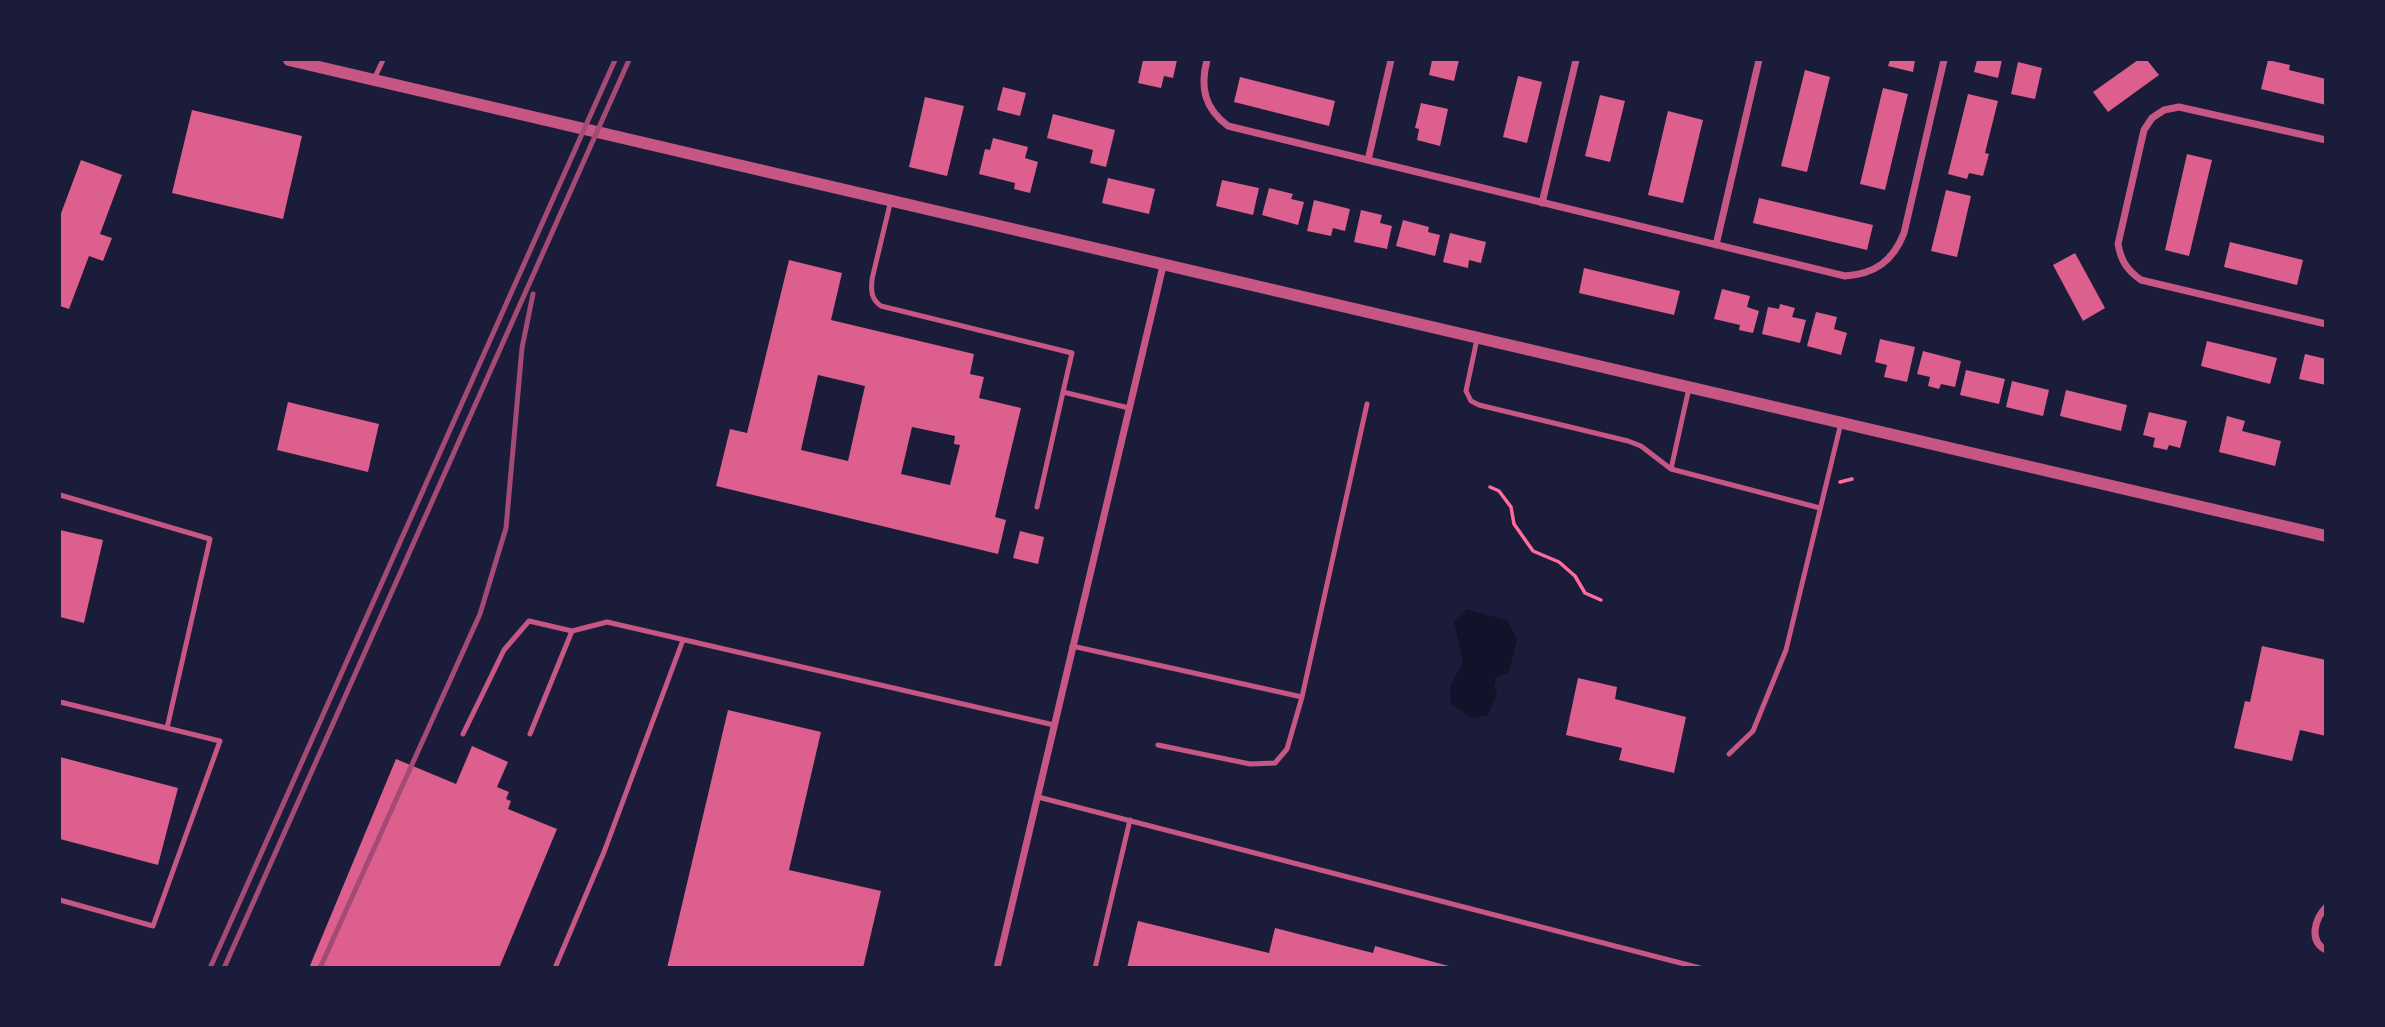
<!DOCTYPE html>
<style>
body{margin:0}
#map{position:relative;width:2385px;height:1027px;overflow:hidden;background:#1b1b3a;font-family:Signika,sans-serif}
canvas{display:block}
.frame{position:absolute;inset:0;border:61px solid #1b1b3a;pointer-events:none}
</style>
<div id="map">
<canvas width="2385" height="1027"></canvas>
<div class="frame"></div>
</div>
<script>
const g = document.querySelector('canvas').getContext('2d');
g.lineJoin = 'round';
function fill(path, color) { g.fillStyle = color; g.fill(path, 'evenodd'); }
function strokePath(path, color, width, dash) { g.strokeStyle = color; g.lineWidth = width; g.lineCap = dash ? 'butt' : 'round'; g.setLineDash(dash || []); g.stroke(path); }
const water = new Path2D(`
 M 1467,609 L 1508,621 L 1517,640 L 1509,672 L 1496,678 L 1494,687 L 1497,694 L 1487,716 L 1472,718 L 1451,704 L 1450,687 L 1463,662 L 1454,621 Z`);
const building = new Path2D(`
 M 1143,60 L 1177,60 L 1173,78 L 1164,76 L 1161,88 L 1138,83 Z
 M 1432,60 L 1459,60 L 1454,81 L 1429,75 Z
 M 1890,60 L 1915,60 L 1913,72 L 1888,66 Z
 M 1977,60 L 2002,60 L 1998,78 L 1974,72 Z
 M 2138,60 L 2147,60 L 2159,75 L 2108,112 L 2093,92 Z
 M 2268,60 L 2290,65 L 2289,70 L 2326,79 L 2326,105 L 2261,89 Z
 M 2018,62 L 2042,68 L 2035,99 L 2011,94 Z
 M 1805,70 L 1830,77 L 1807,172 L 1781,166 Z
 M 1518,76 L 1542,82 L 1527,143 L 1503,137 Z
 M 1240,77 L 1335,101 L 1329,126 L 1234,102 Z
 M 1003,87 L 1026,93 L 1020,116 L 997,110 Z
 M 1883,88 L 1908,94 L 1885,190 L 1860,184 Z
 M 1968,94 L 1998,101 L 1985,153 L 1989,154 L 1983,176 L 1969,173 L 1967,179 L 1948,174 Z
 M 1600,95 L 1625,101 L 1610,162 L 1585,156 Z
 M 925,97 L 964,106 L 947,176 L 909,167 Z
 M 1421,103 L 1448,109 L 1440,146 L 1417,140 L 1419,129 L 1415,128 Z
 M 192,110 L 302,136 L 283,219 L 172,193 Z
 M 1668,111 L 1703,120 L 1683,203 L 1648,195 Z
 M 1053,114 L 1115,130 L 1106,167 L 1090,163 L 1093,150 L 1047,138 Z
 M 993,138 L 1028,147 L 1025,158 L 1038,162 L 1030,193 L 1014,189 L 1015,183 L 979,174 L 985,149 L 990,150 Z
 M 2187,154 L 2212,160 L 2189,256 L 2165,250 Z
 M 81,160 L 122,175 L 100,234 L 112,238 L 103,261 L 89,256 L 69,309 L 60,306 L 60,216 Z
 M 1108,178 L 1155,189 L 1149,214 L 1102,203 Z
 M 1222,180 L 1259,188 L 1253,215 L 1216,206 Z
 M 1269,188 L 1293,194 L 1291,199 L 1304,202 L 1298,225 L 1262,215 Z
 M 1946,190 L 1971,196 L 1957,257 L 1931,251 Z
 M 1759,198 L 1873,225 L 1867,250 L 1753,223 Z
 M 1314,200 L 1350,209 L 1345,231 L 1333,228 L 1331,236 L 1307,231 Z
 M 1361,210 L 1382,215 L 1380,223 L 1392,226 L 1387,249 L 1354,242 Z
 M 1403,220 L 1429,227 L 1428,232 L 1440,235 L 1435,256 L 1396,246 Z
 M 1450,233 L 1486,242 L 1481,263 L 1469,260 L 1468,268 L 1443,262 Z
 M 2230,242 L 2303,260 L 2297,285 L 2224,267 Z
 M 2075,253 L 2105,308 L 2083,321 L 2053,265 Z
 M 789,260 L 842,273 L 831,320 L 974,354 L 970,374 L 984,377 L 979,398 L 1021,408 L 995,517 L 1006,520 L 998,554 L 716,486 L 730,429 L 747,433 ZM 818,375 L 865,386 L 848,461 L 801,450 ZM 912,427 L 955,436 L 954,444 L 960,445 L 950,485 L 901,474 Z
 M 1584,268 L 1680,291 L 1674,315 L 1579,293 Z
 M 1722,289 L 1750,296 L 1747,307 L 1759,311 L 1753,333 L 1739,330 L 1740,325 L 1714,319 Z
 M 1780,304 L 1795,308 L 1792,317 L 1806,320 L 1800,343 L 1762,334 L 1768,307 L 1779,309 Z
 M 1816,312 L 1837,317 L 1834,329 L 1847,333 L 1841,355 L 1807,346 Z
 M 1880,339 L 1915,347 L 1907,382 L 1884,377 L 1887,365 L 1875,362 Z
 M 2207,341 L 2277,358 L 2270,384 L 2201,366 Z
 M 1923,351 L 1961,361 L 1955,387 L 1941,384 L 1939,389 L 1928,386 L 1930,377 L 1917,374 Z
 M 2305,354 L 2326,359 L 2326,385 L 2299,379 Z
 M 1966,370 L 2005,379 L 1999,404 L 1960,395 Z
 M 2012,381 L 2049,390 L 2043,416 L 2006,407 Z
 M 2066,390 L 2127,405 L 2121,431 L 2060,416 Z
 M 288,402 L 379,424 L 368,472 L 277,450 Z
 M 2149,412 L 2187,421 L 2180,448 L 2169,445 L 2167,450 L 2153,447 L 2155,438 L 2143,435 Z
 M 2227,416 L 2245,421 L 2242,431 L 2281,441 L 2275,466 L 2219,452 Z
 M 60,530 L 103,540 L 84,623 L 60,617 Z
 M 1020,531 L 1044,537 L 1038,564 L 1013,558 Z
 M 2262,646 L 2326,660 L 2326,736 L 2300,730 L 2292,761 L 2234,748 L 2245,701 L 2250,702 Z
 M 1578,678 L 1617,687 L 1615,699 L 1686,717 L 1674,773 L 1619,760 L 1622,748 L 1566,735 Z
 M 728,710 L 821,732 L 789,870 L 881,891 L 863,968 L 667,968 Z
 M 472,746 L 508,762 L 497,787 L 509,792 L 506,799 L 511,801 L 508,809 L 557,829 L 499,968 L 309,968 L 396,759 L 456,784 Z
 M 60,757 L 178,788 L 158,865 L 60,839 Z
 M 1138,921 L 1269,953 L 1275,928 L 1373,953 L 1375,946 L 1456,968 L 1127,968 Z`);
const path = new Path2D(`
 M 1840,482 L 1852,479
 M 1490,487 L 1499,491 L 1511,507 L 1514,524 L 1533,551 L 1559,562 L 1575,576 L 1585,593 L 1601,600`);
const service = new Path2D(`
 M 374,79 L 383,60
 M 891,200 L 872,279 C 871,291 871,299 881,306 L 1072,353 L 1063,392 L 1129,408
 M 1477,339 L 1466,391 L 1471,401 L 1479,405 L 1628,441 L 1641,446 L 1671,469
 M 1689,388 L 1671,469 L 1820,508
 M 60,495 L 210,539 L 167,728
 M 1037,507 L 1063,392
 M 1072,646 L 1302,697 L 1367,404
 M 60,702 L 220,741 L 153,926 L 60,900
 M 463,734 L 504,650 L 529,621 L 572,631 L 607,622 L 1054,725
 M 530,734 L 572,631
 M 1158,745 L 1250,764 L 1275,763 L 1287,749 L 1302,697
 M 1729,754 L 1753,731 L 1786,650 L 1841,423
 M 1038,797 L 1700,968
 M 555,968 L 604,852 L 683,640
 M 1095,968 L 1130,820`);
const minor = new Path2D(`
 M 1207,60 C 1200,87 1204,108 1228,126 L 1845,276 C 1875,274 1893,261 1904,233 L 1944,60
 M 2326,140 L 2179,107 L 2164,110 L 2152,118 L 2144,130 L 2118,244 C 2121,261 2127,270 2141,280 L 2326,324
 M 1368,160 L 1391,60
 M 1542,203 L 1576,60
 M 1716,245 L 1759,60
 M 2326,907 C 2315,919 2308,941 2326,950
 M 997,968 L 1163,266`);
const tertiary = new Path2D(`
 M 289,60 L 2326,536`);
const rail = new Path2D(`
 M 210,968 L 615,60
 M 224,968 L 629,60
 M 320,968 L 480,614 L 506,528 L 522,348 L 533,294`);
fill(water, '#12122b');
fill(building, '#dd5f8e');
strokePath(path, '#ff6b9d', 3.5);
strokePath(service, '#c65784', 5);
strokePath(minor, '#c65784', 7);
strokePath(tertiary, '#c65784', 12);
strokePath(rail, '#a44b75', 5);
</script>
